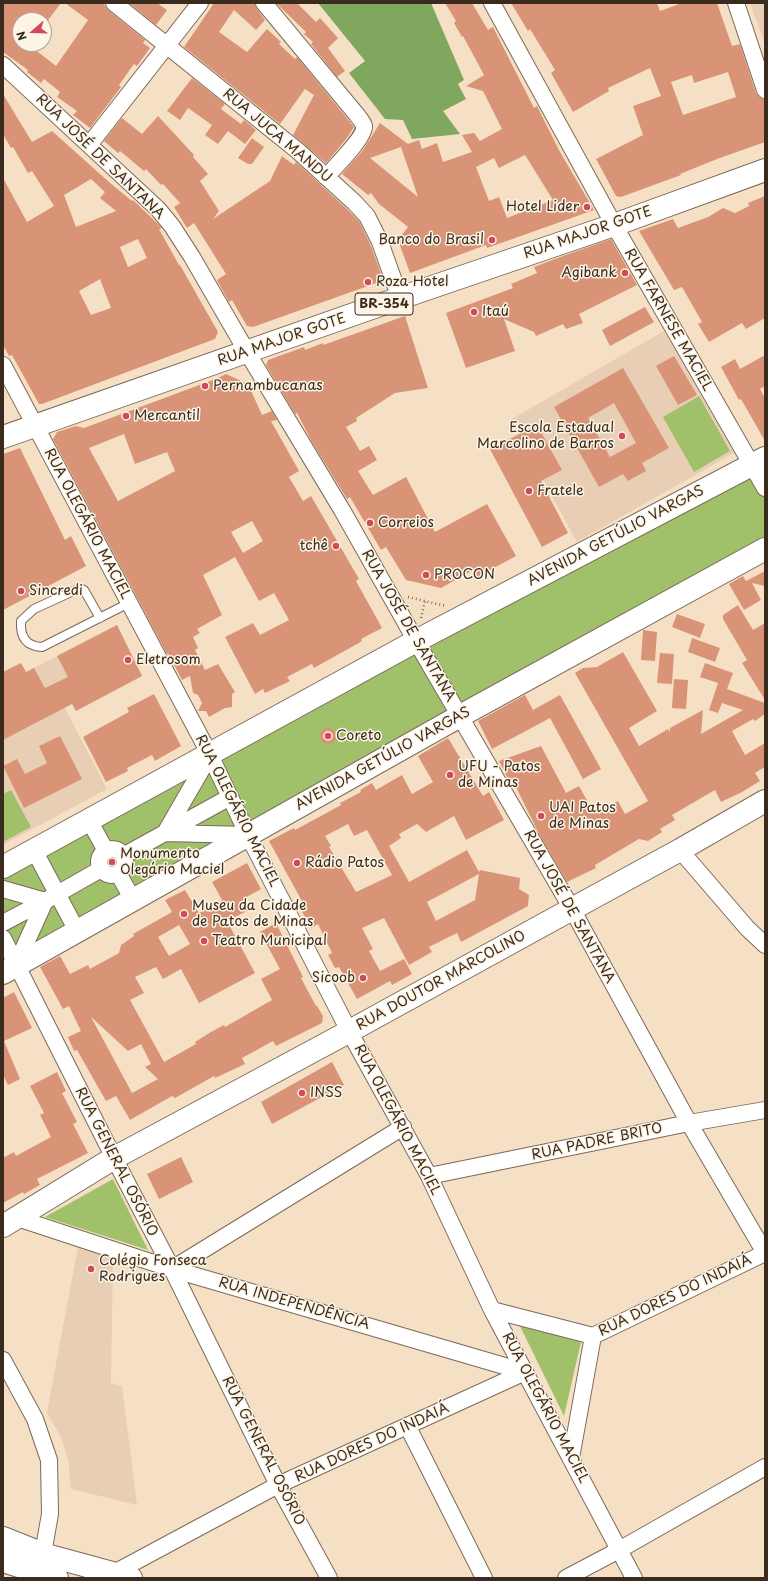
<!DOCTYPE html>
<meta charset="utf-8">
<style>
body{margin:0}
#map{position:relative;width:768px;height:1581px;overflow:hidden;background:#f6e0c5;font-family:"Playpen Sans",sans-serif}
canvas{display:block}
.frame{position:absolute;inset:0;border:4px solid #3b2a1e;pointer-events:none}
.north{position:absolute;left:12px;top:12px;width:40px;height:40px;box-sizing:border-box;background:#fcf5e5;border:1px solid #afa495;border-radius:50%;rotate:250deg;font-size:11px;font-weight:700;line-height:16px;text-align:center;color:#3b2a1e}
.north::after{content:'';display:block;margin:auto;width:14px;height:18px;background:#d1495b;clip-path:polygon(50% 0,100% 100%,50% 72%,0 100%)}
</style>
<div id="map">
<canvas width="768" height="1581"></canvas>
<div class="frame"></div>
<div class="north">N</div>
</div>
<script>
const g = document.querySelector('canvas').getContext('2d');
g.lineJoin = 'round';
function fill(path, color) { g.fillStyle = color; g.fill(path, 'evenodd'); }
function strokePath(path, color, width, dash) { g.strokeStyle = color; g.lineWidth = width; g.lineCap = dash ? 'butt' : 'round'; g.setLineDash(dash || []); g.stroke(path); }
function label(font, color, halo, rows, align = 'center') {
  g.font = font + ' "Playpen Sans",sans-serif'; g.lineWidth = 3; g.setLineDash([]); g.textBaseline = 'middle'; g.strokeStyle = halo; g.fillStyle = color; for (const [text, x, y, turn = 0] of rows) {
    g.save(); g.translate(x, y); g.rotate((+turn || 0) * Math.PI / 180); g.textAlign = isNaN(turn) ? turn : align; if (halo) g.strokeText(text, 0, 0); g.fillText(text, 0, 0); g.restore();
  }
}
const built = new Path2D(`
 M 750,3 L 765,3 L 765,44 Z
 M 664,331 L 734,453 L 577,542 L 510,420 Z
 M 117,625 L 142,676 L 76,711 L 72,704 L 65,708 L 107,789 L 3,845 L 3,672 L 21,663 L 26,672 Z
 M 78,1247 L 113,1258 L 111,1383 L 122,1386 L 137,1505 L 71,1489 L 68,1459 L 62,1440 L 47,1412 Z`);
const green = new Path2D(`
 M 699,396 L 730,451 L 694,472 L 663,417 Z
 M 765,458 L 765,549 L 3,973 L 3,867 Z
 M 11,790 L 31,827 L 3,842 L 3,794 Z
 M 113,1179 L 148,1250 L 45,1217 Z
 M 519,1324 L 581,1342 L 564,1416 Z`);
const forest = new Path2D(`
 M 318,3 L 431,3 L 464,80 L 458,84 L 466,99 L 443,111 L 460,134 L 412,139 L 403,120 L 385,119 L 349,73 L 365,61 Z`);
const building = new Path2D(`
 M 3,3 L 61,3 L 48,20 L 20,20 L 20,44 L 36,44 L 33,48 L 56,66 L 88,20 L 65,3 L 103,3 L 108,10 L 145,40 L 143,43 L 150,48 L 137,66 L 134,64 L 119,85 L 121,87 L 90,128 L 73,115 L 77,111 L 57,97 L 60,92 L 44,79 L 41,83 L 27,72 L 28,70 L 3,52 Z
 M 129,3 L 157,3 L 167,10 L 156,25 Z
 M 214,3 L 255,3 L 257,9 L 265,20 L 256,30 L 234,10 L 219,32 L 247,52 L 267,29 L 281,42 L 279,44 L 295,59 L 297,57 L 354,127 L 347,138 L 326,163 L 293,135 L 314,95 L 305,89 L 280,124 L 184,47 Z
 M 276,3 L 297,3 L 316,22 L 320,18 L 338,38 L 328,48 L 345,71 L 337,77 L 311,44 L 313,42 L 304,34 L 306,32 Z
 M 445,3 L 472,3 L 488,30 L 493,27 L 534,108 L 537,106 L 560,152 L 594,210 L 487,248 L 486,245 L 410,273 L 398,240 L 408,227 L 379,204 L 371,193 L 368,195 L 342,174 L 363,150 L 380,123 L 408,144 L 419,140 L 422,149 L 437,143 L 443,162 L 472,152 L 462,135 L 474,133 L 480,141 L 502,129 L 483,91 L 466,86 L 484,75 L 463,36 L 462,37 L 454,23 L 456,21 ZM 401,147 L 418,197 L 370,158 ZM 525,155 L 553,200 L 507,218 L 499,197 L 489,201 L 476,167 L 494,158 L 499,168 Z
 M 511,3 L 657,3 L 660,11 L 682,3 L 717,3 L 732,46 L 740,44 L 756,93 L 759,97 L 765,99 L 765,142 L 717,159 L 680,174 L 681,175 L 621,197 L 616,196 L 596,159 L 643,135 L 633,106 L 661,96 L 650,68 L 608,88 L 609,91 L 573,112 L 551,73 L 555,70 L 530,29 L 528,31 ZM 728,72 L 736,97 L 683,115 L 671,82 L 692,75 L 694,83 Z
 M 192,78 L 225,104 L 221,109 L 241,124 L 244,120 L 256,130 L 245,144 L 228,131 L 218,144 L 205,135 L 212,125 L 188,108 L 180,120 L 167,111 Z
 M 3,94 L 32,142 L 52,131 L 109,182 L 132,201 L 133,200 L 156,222 L 162,228 L 159,229 L 179,265 L 180,265 L 218,332 L 215,339 L 42,404 L 39,404 L 12,355 L 9,356 L 3,345 L 3,178 L 27,222 L 54,206 L 32,171 L 28,173 L 13,147 L 11,148 L 3,134 ZM 91,179 L 105,192 L 100,198 L 116,211 L 76,227 L 64,195 ZM 138,239 L 147,258 L 128,267 L 120,247 ZM 100,279 L 111,308 L 91,315 L 79,291 Z
 M 158,116 L 194,155 L 193,157 L 208,174 L 200,181 L 219,211 L 213,219 L 270,181 L 282,156 L 294,165 L 296,162 L 347,209 L 359,221 L 371,246 L 383,279 L 382,281 L 253,327 L 247,326 L 232,300 L 229,302 L 217,280 L 226,274 L 194,223 L 187,228 L 174,207 L 180,203 L 163,184 L 161,185 L 146,169 L 144,171 L 120,151 L 118,153 L 104,141 L 122,118 L 142,134 Z
 M 252,138 L 264,147 L 252,164 L 248,164 L 238,158 Z
 M 765,196 L 765,318 L 746,329 L 742,323 L 709,342 L 698,324 L 702,322 L 682,287 L 674,290 L 639,231 L 673,219 L 678,228 L 708,217 L 723,208 L 735,213 L 749,206 L 748,203 Z
 M 611,239 L 637,285 L 579,314 L 583,323 L 566,329 L 563,324 L 536,336 L 534,332 L 504,319 L 515,351 L 466,368 L 446,313 L 513,288 L 511,284 L 537,273 L 534,267 L 563,256 Z
 M 645,307 L 654,322 L 610,346 L 602,330 Z
 M 405,316 L 428,388 L 395,393 L 356,418 L 357,421 L 346,427 L 360,451 L 369,446 L 377,460 L 358,471 L 373,495 L 406,477 L 435,532 L 487,504 L 516,556 L 477,577 L 473,570 L 441,588 L 406,580 L 386,547 L 381,550 L 350,497 L 347,499 L 312,442 L 297,413 L 295,414 L 266,365 L 268,360 L 304,347 L 305,350 L 323,343 L 323,345 Z
 M 765,355 L 765,386 L 760,389 L 765,398 L 765,441 L 741,399 L 739,400 L 721,367 L 735,359 L 740,369 Z
 M 674,356 L 697,395 L 678,405 L 656,366 Z
 M 623,368 L 669,448 L 642,463 L 646,471 L 628,481 L 623,474 L 599,487 L 554,407 ZM 614,403 L 636,443 L 610,457 L 588,418 Z
 M 226,374 L 248,384 L 262,415 L 272,411 L 277,420 L 271,421 L 299,471 L 289,477 L 303,501 L 311,496 L 359,579 L 356,581 L 382,628 L 361,639 L 362,641 L 357,644 L 314,668 L 312,664 L 287,677 L 290,681 L 265,693 L 263,689 L 255,694 L 225,637 L 253,623 L 260,635 L 289,620 L 274,593 L 259,601 L 235,557 L 237,556 L 203,575 L 222,615 L 197,629 L 200,633 L 193,637 L 198,648 L 195,650 L 205,670 L 218,664 L 235,692 L 232,694 L 232,707 L 225,708 L 209,717 L 206,711 L 198,711 L 202,703 L 198,695 L 193,693 L 190,676 L 182,680 L 168,653 L 167,654 L 53,439 L 57,432 L 76,426 L 84,428 L 218,378 ZM 124,434 L 135,464 L 167,452 L 175,471 L 118,501 L 89,448 ZM 252,521 L 263,541 L 243,553 L 231,532 Z
 M 537,425 L 562,470 L 541,481 L 568,533 L 542,547 L 490,449 Z
 M 20,448 L 65,540 L 71,536 L 86,566 L 3,610 L 3,454 Z
 M 765,571 L 765,586 L 752,583 L 761,600 L 744,610 L 729,584 L 743,576 L 746,581 Z
 M 738,605 L 753,630 L 765,623 L 765,700 L 742,663 L 747,660 L 723,619 L 723,615 Z
 M 677,614 L 705,624 L 700,638 L 672,627 Z
 M 117,625 L 142,676 L 76,711 L 72,704 L 3,740 L 3,672 L 21,663 L 26,672 L 34,668 L 45,688 L 68,677 L 57,656 Z
 M 643,630 L 657,632 L 655,661 L 641,660 Z
 M 692,638 L 720,648 L 715,662 L 688,652 Z
 M 623,652 L 657,711 L 629,728 L 639,746 L 668,729 L 670,732 L 670,728 L 703,710 L 701,734 L 743,710 L 722,703 L 718,713 L 709,710 L 718,683 L 700,677 L 705,663 L 733,673 L 727,689 L 765,703 L 765,714 L 755,721 L 753,719 L 732,731 L 745,755 L 765,743 L 765,767 L 755,773 L 760,781 L 742,792 L 721,802 L 715,790 L 672,815 L 675,820 L 660,829 L 662,832 L 648,841 L 639,839 L 595,865 L 596,868 L 567,882 L 541,838 L 513,781 L 510,783 L 499,761 L 541,746 L 566,793 L 579,786 L 593,811 L 595,810 L 597,813 L 618,801 L 625,814 L 648,801 L 575,673 L 583,668 L 597,667 Z
 M 660,653 L 674,654 L 672,684 L 657,683 Z
 M 674,679 L 688,680 L 686,709 L 672,708 Z
 M 154,694 L 181,746 L 155,761 L 152,755 L 127,768 L 128,771 L 106,782 L 83,737 L 129,712 L 127,708 Z
 M 525,695 L 533,710 L 560,695 L 601,769 L 583,779 L 550,718 L 492,749 L 478,721 Z
 M320 736a8 8 0 1 1 16 0a8 8 0 1 1-16 0Z
 M 60,736 L 82,779 L 24,808 L 3,766 L 17,759 L 25,774 L 47,763 L 39,746 Z
 M 448,738 L 483,796 L 489,792 L 504,820 L 466,840 L 454,816 L 426,832 L 417,824 L 399,834 L 401,838 L 389,846 L 409,882 L 467,850 L 479,872 L 480,870 L 520,878 L 519,889 L 529,895 L 528,906 L 461,942 L 457,933 L 429,947 L 432,952 L 409,965 L 384,918 L 362,928 L 373,949 L 369,951 L 380,971 L 404,959 L 412,974 L 392,985 L 390,981 L 357,999 L 339,967 L 335,968 L 328,955 L 332,953 L 318,924 L 311,928 L 299,906 L 303,903 L 269,841 L 294,828 L 295,830 L 341,805 L 340,803 L 361,792 L 360,790 L 372,783 L 376,790 L 402,775 L 412,794 L 433,782 L 418,756 ZM 348,824 L 354,836 L 367,830 L 392,875 L 356,892 L 329,847 L 331,846 L 325,836 ZM 479,874 L 475,900 L 436,921 L 427,902 Z
 M 247,863 L 261,889 L 243,899 L 249,910 L 227,921 L 255,973 L 199,1003 L 181,969 L 163,979 L 156,967 L 135,977 L 144,993 L 130,1000 L 164,1062 L 196,1044 L 195,1042 L 211,1032 L 224,1025 L 225,1027 L 272,1000 L 261,979 L 280,969 L 260,932 L 276,923 L 303,977 L 301,978 L 316,1006 L 317,1006 L 323,1016 L 322,1023 L 276,1046 L 273,1041 L 242,1058 L 245,1064 L 215,1078 L 214,1076 L 175,1098 L 172,1096 L 130,1120 L 116,1096 L 106,1101 L 77,1050 L 74,1051 L 68,1037 L 81,1031 L 69,1006 L 63,1009 L 40,967 L 60,956 L 70,974 L 88,965 L 90,969 L 119,953 L 121,945 L 134,936 L 133,934 L 172,912 L 165,900 L 185,890 L 199,913 L 222,900 L 212,882 ZM 179,925 L 190,944 L 169,956 L 158,937 ZM 91,1017 L 128,1051 L 141,1044 L 151,1064 L 145,1067 L 158,1079 L 132,1093 Z
 M 14,992 L 32,1028 L 4,1041 L 20,1079 L 8,1085 L 3,1075 L 3,998 Z
 M 332,1062 L 344,1085 L 272,1124 L 261,1102 Z
 M 57,1072 L 66,1091 L 62,1093 L 77,1122 L 73,1124 L 88,1153 L 37,1179 L 40,1185 L 24,1194 L 23,1192 L 3,1203 L 3,1158 L 14,1152 L 16,1156 L 51,1137 L 40,1115 L 44,1113 L 30,1086 Z
 M 181,1157 L 193,1182 L 159,1199 L 147,1174 Z`);
const path = new Path2D(`
 M 408,597 L 446,606
 M 421,618 L 425,601`);
const lane = new Path2D(`
 M 100,618 L 84,590 L 80,588 L 34,609 L 21,621 C 20,637 26,646 42,647 L 129,603`);
const street = new Path2D(`
 M 114,3 L 298,151 L 354,202 L 367,216 L 380,242 L 400,298
 M 264,3 L 357,115 C 359,118 363,122 364,126 C 366,136 334,168 326,177
 M 492,3 L 614,225 L 765,488
 M 736,3 L 765,90
 M 3,65 L 158,209 L 172,226 L 192,257 L 247,352 L 342,510 L 416,641 L 572,909 L 689,1123 L 765,1253 L 593,1336 L 492,1310
 M 89,145 L 200,3
 M 3,365 L 210,755 L 248,835 L 349,1031 L 429,1176 L 492,1310 L 634,1578
 M 210,755 L 165,833 L 248,835
 M 89,820 L 106,851
 M99 862a13 13 0 1 1 26 0a13 13 0 1 1-26 0Z
 M 34,850 L 77,931
 M 680,850 L 747,928 L 765,945
 M 123,856 L 230,797
 M 118,873 L 133,900
 M 3,889 L 45,901 L 16,965
 M 3,923 L 45,901 L 101,869
 M 3,938 L 114,1158 L 172,1269 L 278,1485 L 329,1578
 M 429,1176 L 689,1123 L 765,1110
 M 17,1218 L 172,1269 L 525,1372
 M 172,1269 L 403,1127
 M 3,1360 L 35,1419 L 49,1460 L 50,1514 L 41,1565
 M 408,1427 L 484,1578
 M 571,1458 L 593,1336
 M 114,1573 L 278,1485 L 525,1372
 M 566,1578 L 619,1550 L 765,1467`);
const secondary = new Path2D(`
 M 3,867 L 416,641 L 765,458
 M 3,973 L 460,716 L 765,549
 M 3,1538 L 43,1554 L 131,1578
 M 3,1561 L 57,1578`);
const primary = new Path2D(`
 M 3,437 L 400,298 L 614,225 L 765,170
 M 3,1226 L 114,1158 L 339,1037 L 572,909 L 680,850 L 765,801`);
const markers = [
 [587,207,4,"#d1495b"],
 [492,240,4,"#d1495b"],
 [625,273,4,"#d1495b"],
 [368,282,4,"#d1495b"],
 [474,312,4,"#d1495b"],
 [205,386,4,"#d1495b"],
 [126,416,4,"#d1495b"],
 [622,436,4,"#d1495b"],
 [529,491,4,"#d1495b"],
 [370,523,4,"#d1495b"],
 [336,546,4,"#d1495b"],
 [426,575,4,"#d1495b"],
 [21,591,4,"#d1495b"],
 [128,660,4,"#d1495b"],
 [328,736,4,"#d1495b"],
 [450,775,4,"#d1495b"],
 [541,816,4,"#d1495b"],
 [112,862,4,"#d1495b"],
 [297,863,4,"#d1495b"],
 [184,914,4,"#d1495b"],
 [204,941,4,"#d1495b"],
 [363,978,4,"#d1495b"],
 [302,1093,4,"#d1495b"],
 [91,1269,4,"#d1495b"]
];
const shields = [
 [384,304,58]
];
const shieldNames = [
 ["BR-354",384,304]
];
const streetNames = [
 ["RUA JUCA MANDU",277,136,40],
 ["RUA JOSÉ DE SANTANA",100,157,44],
 ["RUA MAJOR GOTE",588,233,-19],
 ["RUA FARNESE MACIEL",668,320,60],
 ["RUA MAJOR GOTE",282,340,-19],
 ["RUA OLEGÁRIO MACIEL",87,524,62],
 ["AVENIDA GETÚLIO VARGAS",616,536,-28],
 ["RUA JOSÉ DE SANTANA",408,626,60],
 ["AVENIDA GETÚLIO VARGAS",383,759,-29],
 ["RUA OLEGÁRIO MACIEL",237,811,63],
 ["RUA JOSÉ DE SANTANA",569,907,61],
 ["RUA DOUTOR MARCOLINO",441,981,-29],
 ["RUA OLEGÁRIO MACIEL",397,1120,62],
 ["RUA PADRE BRITO",597,1142,-12],
 ["RUA GENERAL OSÓRIO",116,1162,63],
 ["RUA DORES DO INDAIÁ",675,1296,-26],
 ["RUA INDEPENDÊNCIA",294,1304,16],
 ["RUA OLEGÁRIO MACIEL",545,1408,62],
 ["RUA DORES DO INDAIÁ",372,1443,-25],
 ["RUA GENERAL OSÓRIO",263,1451,63]
];
const poiNames = [
 ["Hotel Lider",579,207,"right"],
 ["Banco do Brasil",484,240,"right"],
 ["Agibank",617,273,"right"],
 ["Roza Hotel",376,282],
 ["Itaú",482,312],
 ["Pernambucanas",213,386],
 ["Mercantil",134,416],
 ["Escola Estadual",614,428,"right"],
 ["Marcolino de Barros",614,444,"right"],
 ["Fratele",537,491],
 ["Correios",378,523],
 ["tchê",328,546,"right"],
 ["PROCON",434,575],
 ["Sincredi",29,591],
 ["Eletrosom",136,660],
 ["Coreto",336,736],
 ["UFU - Patos",458,767],
 ["de Minas",458,783],
 ["UAI Patos",549,808],
 ["de Minas",549,824],
 ["Monumento",120,854],
 ["Olegário Maciel",120,870],
 ["Rádio Patos",305,863],
 ["Museu da Cidade",192,906],
 ["de Patos de Minas",192,922],
 ["Teatro Municipal",212,941],
 ["Sicoob",355,978,"right"],
 ["INSS",310,1093],
 ["Colégio Fonseca",99,1261],
 ["Rodrigues",99,1277]
];
fill(built, '#e9ceb6');
fill(green, '#a0c16a');
fill(forest, '#80a75e');
fill(building, '#d99477');
strokePath(lane, '#7c6a58', 10);
strokePath(street, '#7c6a58', 18);
strokePath(secondary, '#7c6a58', 24);
strokePath(primary, '#7c6a58', 24);
strokePath(path, '#7c6a58', 2.5, [1, 3]);
strokePath(lane, '#fff', 8);
strokePath(street, '#fff', 16);
strokePath(secondary, '#fff', 22);
strokePath(primary, '#fff', 22);
for (const [x, y, r, color] of markers) { const dot = new Path2D(); dot.arc(x, y, r, 0, 2 * Math.PI); g.fillStyle = color; g.fill(dot); strokePath(dot, '#fcf5e5', 1.5); }
for (const [x, y, w] of shields) { const box = new Path2D(); box.roundRect(x - w / 2, y - 11, w, 22, 3); g.fillStyle = '#fcf5e5'; g.fill(box); strokePath(box, '#3b2a1e', 1); }
label('bold 13px', '#3b2a1e', null, shieldNames);
label('14px', '#3b2a1e', '#fcf5e5', streetNames);
label('14px', '#3b2a1e', '#fcf5e5', poiNames, 'left');
</script>
